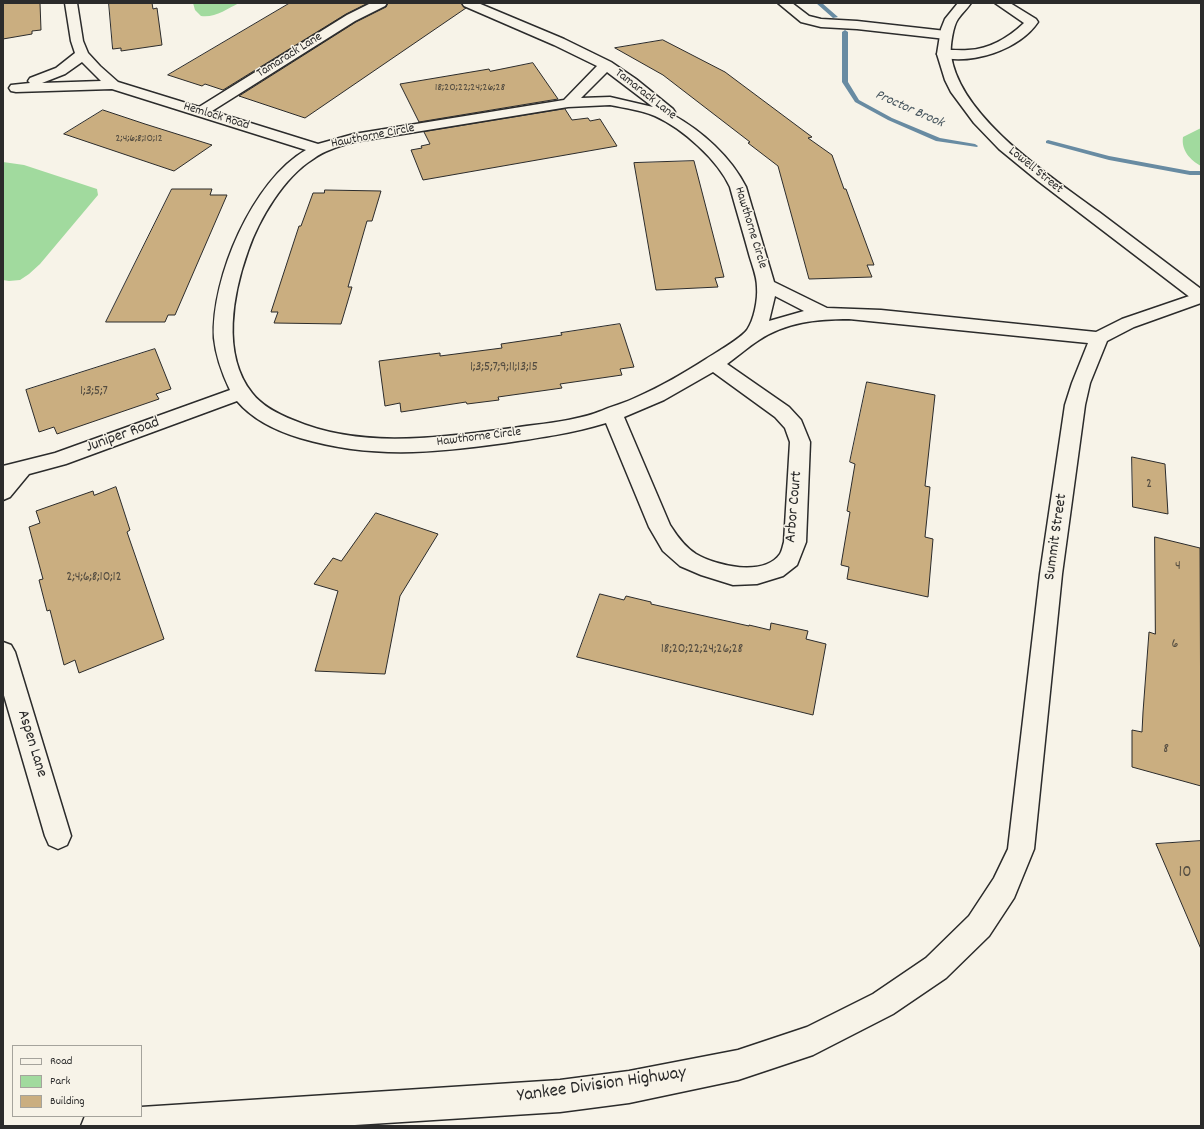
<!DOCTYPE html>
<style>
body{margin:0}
#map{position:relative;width:1204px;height:1129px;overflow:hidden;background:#f7f3e8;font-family:Dekko,sans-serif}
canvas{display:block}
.frame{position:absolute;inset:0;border:4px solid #2b2b2b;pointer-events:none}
.legend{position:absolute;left:12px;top:1045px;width:130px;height:72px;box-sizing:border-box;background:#f7f3e8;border:1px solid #a5a39c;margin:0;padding:5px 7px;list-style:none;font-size:12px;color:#2b2b2b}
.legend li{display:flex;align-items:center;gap:8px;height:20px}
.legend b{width:20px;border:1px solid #a5a39c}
</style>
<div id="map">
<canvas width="1204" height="1129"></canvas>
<div class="frame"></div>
<ul class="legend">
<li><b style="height:5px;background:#f7f3e8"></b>Road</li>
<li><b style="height:11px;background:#a1da9e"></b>Park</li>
<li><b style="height:11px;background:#caae80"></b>Building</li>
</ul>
</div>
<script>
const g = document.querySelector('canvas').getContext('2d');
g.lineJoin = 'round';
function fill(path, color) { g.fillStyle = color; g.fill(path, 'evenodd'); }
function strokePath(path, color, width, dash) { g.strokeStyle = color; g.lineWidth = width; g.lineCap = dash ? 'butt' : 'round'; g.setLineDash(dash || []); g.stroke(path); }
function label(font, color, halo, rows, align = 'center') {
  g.font = font + ' Dekko,sans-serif'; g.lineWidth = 3; g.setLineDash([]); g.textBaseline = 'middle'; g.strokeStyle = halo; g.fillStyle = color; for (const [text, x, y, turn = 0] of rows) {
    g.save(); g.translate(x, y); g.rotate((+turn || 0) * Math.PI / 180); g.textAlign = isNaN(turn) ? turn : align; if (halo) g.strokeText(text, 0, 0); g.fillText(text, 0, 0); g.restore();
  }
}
const green = new Path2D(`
 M 193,3 L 239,3 C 227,9 215,18 201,16 L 195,10 Z
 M 1201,128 L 1201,166 C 1190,160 1181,150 1183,137 Z
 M 3,162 L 24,165 L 97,189 L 98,195 L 40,264 L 29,274 L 20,280 L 9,281 L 3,280 Z`);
const stream = new Path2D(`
 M 816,3 L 822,3 L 838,17 L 833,18 Z
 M 845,30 L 848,32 L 848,82 L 859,100 L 892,118 L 940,138 L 975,144 L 978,146 L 977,147 L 936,141 L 888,120 L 855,102 L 842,82 L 842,32 Z
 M 1048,140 L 1109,156 L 1190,171 L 1201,171 L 1201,175 L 1190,175 L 1109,160 L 1046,143 L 1046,141 Z`);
const building = new Path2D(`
 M 3,3 L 40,3 L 41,30 L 32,31 L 32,34 L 3,39 Z
 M 109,3 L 152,3 L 153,9 L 157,8 L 162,45 L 121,51 L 121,48 L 113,49 Z
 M 290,3 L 368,3 L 346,14 L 223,90 L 205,84 L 202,86 L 168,75 Z
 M 388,3 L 461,3 L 466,8 L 305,118 L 239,96 L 356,22 L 386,7 Z
 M 663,40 L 725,72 L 812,137 L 808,138 L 832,155 L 844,189 L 846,189 L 874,265 L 867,265 L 872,277 L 809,279 L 778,166 L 748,143 L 750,142 L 663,75 L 615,48 Z
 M 533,63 L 558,99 L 419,122 L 400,84 L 489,69 L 490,71 Z
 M 565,109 L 572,120 L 588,118 L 590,121 L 600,119 L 617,146 L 423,180 L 411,150 L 422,148 L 421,146 L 430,144 L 424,132 Z
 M 103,110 L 145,124 L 212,145 L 174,171 L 64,134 Z
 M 694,161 L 724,277 L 715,278 L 718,287 L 656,290 L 634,163 Z
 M 172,189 L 212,189 L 210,195 L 227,195 L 175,315 L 168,315 L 165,322 L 106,322 Z
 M 325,190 L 381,191 L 372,221 L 367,221 L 348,287 L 352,287 L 341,324 L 274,323 L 278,312 L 271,312 L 299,226 L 301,226 L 313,193 L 324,193 Z
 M 620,324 L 634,367 L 620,369 L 622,375 L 560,384 L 562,388 L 498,397 L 499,400 L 467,404 L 466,402 L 401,412 L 400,403 L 385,406 L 379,361 L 440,353 L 440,356 L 502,348 L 501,344 L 562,335 L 561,333 Z
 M 155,349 L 171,389 L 156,394 L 159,399 L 57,434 L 54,427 L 39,432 L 26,390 Z
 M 867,382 L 935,395 L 925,486 L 930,487 L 925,537 L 933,539 L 928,597 L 847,579 L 849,567 L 841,565 L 850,512 L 847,511 L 855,464 L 850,462 Z
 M 1132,457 L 1165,464 L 1168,514 L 1133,507 Z
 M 116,487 L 130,530 L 127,532 L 164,639 L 79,673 L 75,660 L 64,665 L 50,610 L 47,611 L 39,580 L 43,579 L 29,527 L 40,523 L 36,511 L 93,491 L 94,495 Z
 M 376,513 L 438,534 L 400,596 L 385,674 L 315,671 L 338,591 L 314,584 L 333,558 L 341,561 Z
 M 1155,537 L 1200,548 L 1201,786 L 1132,767 L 1132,730 L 1142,732 L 1143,712 L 1149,632 L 1155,634 Z
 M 600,594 L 624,600 L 626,596 L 651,602 L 651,604 L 749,626 L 749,625 L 770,630 L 771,623 L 808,631 L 806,639 L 826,644 L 813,715 L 577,657 Z
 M 1201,841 L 1201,949 L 1156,844 Z`);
const minor = new Path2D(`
 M 65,3 L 77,3 L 83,41 L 88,53 L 100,66 L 118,82 L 199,107 L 347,15 L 371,3 L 387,3 L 385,6 L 355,21 L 212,111 L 318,144 L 354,134 L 564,100 L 597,66 L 554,45 L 464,6 L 462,3 L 478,3 L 564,39 L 611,62 L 636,79 L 673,109 L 675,112 L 673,115 C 702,131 731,157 746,187 L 774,282 L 827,308 L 881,310 L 1096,332 L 1122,319 L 1201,292 L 1201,303 L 1134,327 L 1107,341 L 1090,383 L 1085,405 L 1062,574 L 1034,849 L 1014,898 L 989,936 L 946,978 L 893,1014 L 813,1055 L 738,1080 L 629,1103 L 560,1112 L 339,1126 L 81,1126 L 85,1116 L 141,1116 L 141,1107 L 560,1080 L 629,1071 L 738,1050 L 807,1027 L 873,994 L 926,958 L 969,916 L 994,878 L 1008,849 L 1040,574 L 1065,405 L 1072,383 L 1088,343 L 849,319 C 817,319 786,322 759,340 C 748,347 738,356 727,364 L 789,407 L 801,420 L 810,442 L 806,542 L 797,565 L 783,576 L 757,584 L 733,585 L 701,575 L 680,566 L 663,551 L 649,527 L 606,423 C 573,433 539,438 505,443 C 433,453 371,459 300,438 C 277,431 253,420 237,401 L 66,464 L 29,474 L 10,497 L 3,500 L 3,466 L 55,453 L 230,390 C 222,373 216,357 214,338 C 211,278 253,180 306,150 L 112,89 L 16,92 L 11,91 L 9,88 L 11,85 L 30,83 L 28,81 L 30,78 L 56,68 L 75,53 L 71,41 ZM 82,62 L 101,81 L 42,83 L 65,74 ZM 607,72 L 653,107 L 610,97 L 581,98 ZM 610,105 C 625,108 641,110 655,116 C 682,128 718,160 730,187 C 736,209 743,232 749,254 C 752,265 757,276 757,287 C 758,300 754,320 747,330 C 740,339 717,352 706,359 C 684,373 662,386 637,397 C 625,403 612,406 601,411 C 577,421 539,424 513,428 C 441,437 362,450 293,420 C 278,414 262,406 252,393 C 221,354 233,293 248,251 C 259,219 284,177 313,159 C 325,150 340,146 354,142 L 568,107 ZM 775,296 L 804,311 L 769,321 ZM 713,372 L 775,417 L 785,428 L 790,442 L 784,542 C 783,545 782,551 780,554 C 764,577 716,566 696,554 C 685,547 677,536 670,525 L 624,417 L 664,400 Z
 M 778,3 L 792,3 L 809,16 L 821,19 L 857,21 L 946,31 L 951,32 L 952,35 L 951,38 L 946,39 L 857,29 L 821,27 L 801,22 Z
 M 995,3 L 1010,3 L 1036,19 L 1038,22 C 1019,50 972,65 939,57 L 937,54 L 939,51 C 948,49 959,51 968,50 C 990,49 1008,38 1024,23 Z
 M 3,642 L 11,645 L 15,652 L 71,836 L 67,845 L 58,849 L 49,845 L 45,836 L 3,692 Z`);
const major = new Path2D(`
 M 958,3 L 971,3 C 967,9 962,13 958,19 C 953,26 950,46 951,55 C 959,117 1051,177 1099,212 C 1133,238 1167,263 1201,289 L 1201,302 L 1195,301 L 1038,181 L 999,149 L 974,123 L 951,92 L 945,80 L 937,54 L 941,29 L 945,19 Z`);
const farNumbernames = [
 ["18;20;22;24;26;28",470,88],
 ["2;4;6;8;10;12",139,139]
];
const farStreetnames = [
 ["Tamarack Lane",290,56,-32],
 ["Tamarack Lane",645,95,38],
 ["Hemlock Road",216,117,17],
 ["Hawthorne Circle",373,137,-11],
 ["Lowell Street",1035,171,39],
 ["Hawthorne Circle",750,228,73],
 ["Hawthorne Circle",479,438,-7]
];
const farWaternames = [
 ["Proctor Brook",909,110,24]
];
const numberNames = [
 ["1;3;5;7;9;11;13;15",504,368],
 ["1;3;5;7",94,392],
 ["2",1149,485],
 ["4",1178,567],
 ["2;4;6;8;10;12",94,578],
 ["6",1175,645],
 ["18;20;22;24;26;28",702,650],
 ["8",1166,750]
];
const streetNames = [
 ["Juniper Road",123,436,-20],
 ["Arbor Court",795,507,-85],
 ["Summit Street",1057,537,-82],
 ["Aspen Lane",31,744,73]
];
const nearNumbernames = [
 ["10",1185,874]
];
const nearStreetnames = [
 ["Yankee Division Highway",602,1086,-8]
];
fill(green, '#a1da9e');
fill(stream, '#688ba2');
fill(building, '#caae80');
strokePath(building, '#2b2b2b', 1);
strokePath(minor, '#2b2b2b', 3);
strokePath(major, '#2b2b2b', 3);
fill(minor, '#f7f3e8');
fill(major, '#f7f3e8');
label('12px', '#534c40', null, farNumbernames);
label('13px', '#2b2b2b', '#f7f3e8', farStreetnames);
label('italic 14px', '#44535c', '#f7f3e8', farWaternames);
label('14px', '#534c40', null, numberNames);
label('16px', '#2b2b2b', '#f7f3e8', streetNames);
label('17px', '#534c40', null, nearNumbernames);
label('19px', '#2b2b2b', '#f7f3e8', nearStreetnames);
</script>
